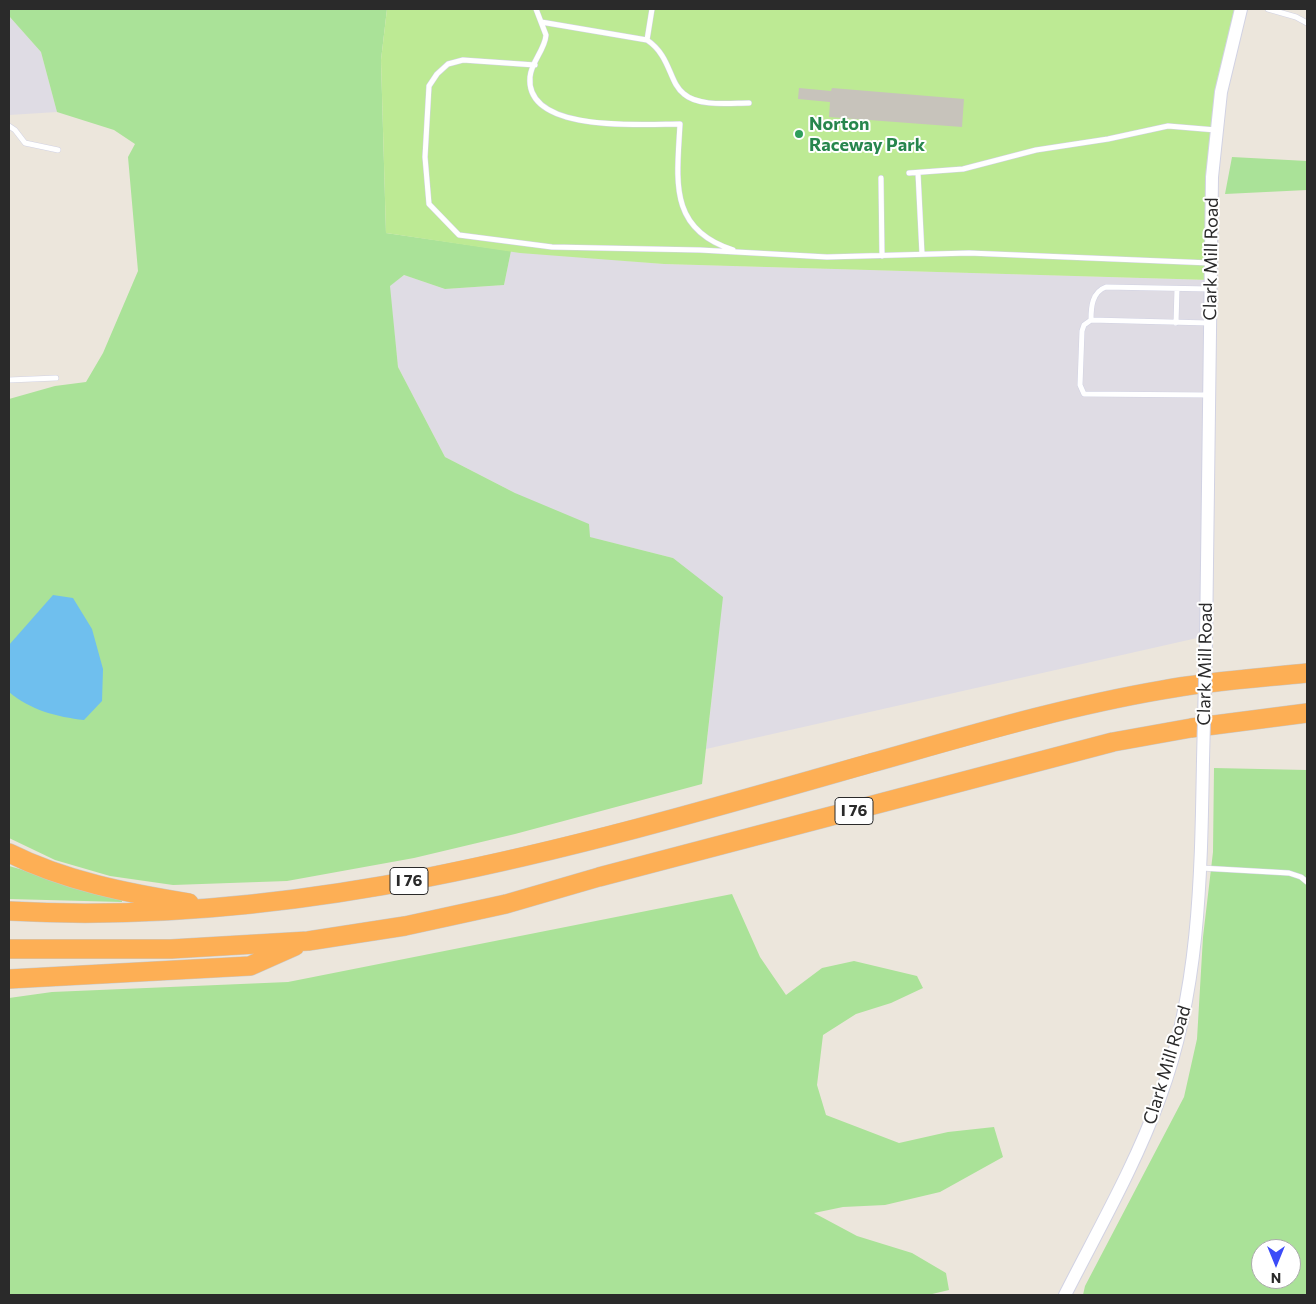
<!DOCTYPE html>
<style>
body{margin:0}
#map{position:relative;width:1316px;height:1304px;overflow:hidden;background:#ece6dc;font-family:Commissioner,sans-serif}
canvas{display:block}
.frame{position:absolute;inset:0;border:10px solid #2a2a2a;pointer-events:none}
.north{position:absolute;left:1251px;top:1239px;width:50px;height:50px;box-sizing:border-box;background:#fff;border:1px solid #aaa;border-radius:50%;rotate:180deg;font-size:14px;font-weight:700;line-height:20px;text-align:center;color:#2a2a2a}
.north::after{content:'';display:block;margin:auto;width:18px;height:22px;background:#3c4cf8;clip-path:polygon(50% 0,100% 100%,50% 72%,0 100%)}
</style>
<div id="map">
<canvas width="1316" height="1304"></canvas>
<div class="frame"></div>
<div class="north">N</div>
</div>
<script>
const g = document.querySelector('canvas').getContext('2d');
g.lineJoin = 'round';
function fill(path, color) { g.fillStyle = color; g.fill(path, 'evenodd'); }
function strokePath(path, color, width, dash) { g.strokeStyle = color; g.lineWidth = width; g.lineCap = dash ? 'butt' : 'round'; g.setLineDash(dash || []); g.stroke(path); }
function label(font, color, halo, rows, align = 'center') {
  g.font = font + ' Commissioner,sans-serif'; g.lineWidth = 4; g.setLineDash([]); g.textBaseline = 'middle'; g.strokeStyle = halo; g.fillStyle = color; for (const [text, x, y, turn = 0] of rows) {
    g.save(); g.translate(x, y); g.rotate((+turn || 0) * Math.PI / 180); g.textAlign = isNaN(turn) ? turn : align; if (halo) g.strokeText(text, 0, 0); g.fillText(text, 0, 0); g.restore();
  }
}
const industrial = new Path2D(`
 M 9,16 L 41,52 L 57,112 L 9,115 Z
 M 511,251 L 664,264 L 1211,280 L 1206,636 L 706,749 L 714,678 L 673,558 L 589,537 L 515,493 L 445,457 L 398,367 L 389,286 L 404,275 L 445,289 L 504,285 Z`);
const green = new Path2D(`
 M 9,9 L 387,9 L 381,60 L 386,233 L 511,251 L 504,285 L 445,289 L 404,275 L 390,286 L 398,367 L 445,457 L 515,493 L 589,524 L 590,537 L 673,558 L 723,597 L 702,784 L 515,834 L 414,858 L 287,881 L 173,885 L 110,876 L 55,860 L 9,838 L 9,399 L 55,386 L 86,382 L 103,353 L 138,271 L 128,157 L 135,144 L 114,130 L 57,112 L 41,52 L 9,16 Z
 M 1232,157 L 1307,161 L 1307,190 L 1225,194 Z
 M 1214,768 L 1307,770 L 1307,1295 L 1083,1295 L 1085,1286 L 1184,1097 L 1197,1039 L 1203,937 L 1213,852 ZM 1261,1249 L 1291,1249 L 1291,1279 L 1261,1279 Z
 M 9,866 L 122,898 L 122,902 L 9,899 Z
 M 732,894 L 760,957 L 786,995 L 822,968 L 854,961 L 917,976 L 923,988 L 891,1003 L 856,1014 L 823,1035 L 817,1085 L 826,1115 L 899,1143 L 948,1132 L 994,1127 L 1003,1157 L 940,1192 L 885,1205 L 843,1207 L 814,1213 L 857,1236 L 912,1253 L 946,1273 L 949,1290 L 928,1295 L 9,1295 L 9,998 L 52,992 L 288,982 Z`);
const pitch = new Path2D(`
 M 387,9 L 1241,9 L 1225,67 L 1211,280 L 664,264 L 520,253 L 386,233 L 381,60 Z`);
const water = new Path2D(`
 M 53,595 L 73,598 L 92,629 L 103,669 L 102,701 L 84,720 C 57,717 30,710 9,692 L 9,645 Z`);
const building = new Path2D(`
 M 799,88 L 831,91 L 832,88 L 964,99 L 962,127 L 829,117 L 830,102 L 798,99 Z`);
const service = new Path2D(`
 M 536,9 L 546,35 C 545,50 531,62 530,77 C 525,134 645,124 680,124 C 677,181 668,229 733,250
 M 1268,9 L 1296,17 L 1307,23
 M 541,22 L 647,40 L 652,9
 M 647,40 C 671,56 669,83 684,94 C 699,107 730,103 749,103
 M 535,65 L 463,60 L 448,64 L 437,74 L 429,86 L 425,157 L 429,204 L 459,235 L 552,247 L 700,250 L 827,257 L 969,253 L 1210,263
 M 9,126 L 15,130 L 25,143 L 58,150
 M 909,173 L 963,169 L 1036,150 L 1108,139 L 1168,126 L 1216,130
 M 918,173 L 922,254
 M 881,178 L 882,256
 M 1091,320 C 1091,307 1092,292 1106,287 L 1210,289
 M 1176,323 L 1177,289
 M 9,380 L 56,378
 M 1209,395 L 1084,394 L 1080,385 L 1082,331 L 1084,325 L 1091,320 L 1209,323
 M 1201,868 L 1289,873 L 1301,877 L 1307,882`);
const tertiary = new Path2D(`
 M 1206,641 L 1212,177 L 1221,92 L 1241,9
 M 1065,1295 C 1098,1230 1135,1166 1160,1097 C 1200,989 1201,874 1203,760`);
const motorway = new Path2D(`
 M 9,853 C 65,881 127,893 189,903
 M 9,911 C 307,928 587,844 871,763 C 967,736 1063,707 1162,690 C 1209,681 1259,678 1307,673
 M 9,949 L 171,949 L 308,941 L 405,926 L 506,904 L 599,877 L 1113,742 L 1191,728 L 1307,713
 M 9,979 L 250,966 L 295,946`);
const tertiaryBridge = new Path2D(`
 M 1203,760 L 1206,641`);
const markers = [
 [799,134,5,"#2e9e5b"]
];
const shields = [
 [854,811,38],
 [409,881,38]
];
const shieldNames = [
 ["I 76",854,811],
 ["I 76",409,881]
];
const leisureNames = [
 ["Norton",809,124],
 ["Raceway Park",809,145]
];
const streetNames = [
 ["Clark Mill Road",1211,259,-89],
 ["Clark Mill Road",1205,664,-89],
 ["Clark Mill Road",1167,1065,-73]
];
fill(industrial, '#dfdce4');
fill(green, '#aae298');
fill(pitch, '#bdea94');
fill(water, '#6fbfee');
fill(building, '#c7c3bb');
strokePath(service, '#d1d2e3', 6);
strokePath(tertiary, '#d1d2e3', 14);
strokePath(motorway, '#c8c8c8', 20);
strokePath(service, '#fff', 5);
strokePath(tertiary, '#fff', 12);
strokePath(motorway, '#fdaf55', 19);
strokePath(tertiaryBridge, '#d1d2e3', 14, []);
strokePath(tertiaryBridge, '#fff', 12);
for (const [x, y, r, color] of markers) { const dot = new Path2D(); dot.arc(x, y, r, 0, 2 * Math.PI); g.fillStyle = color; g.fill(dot); strokePath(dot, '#fff', 2); }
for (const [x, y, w] of shields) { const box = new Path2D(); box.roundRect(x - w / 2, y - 13.5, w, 27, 4); g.fillStyle = '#fff'; g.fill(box); strokePath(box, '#2a2a2a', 1); }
label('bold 16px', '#2a2a2a', null, shieldNames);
label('bold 18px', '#27864d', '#fff', leisureNames, 'left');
label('18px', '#2a2a2a', '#fff', streetNames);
</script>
